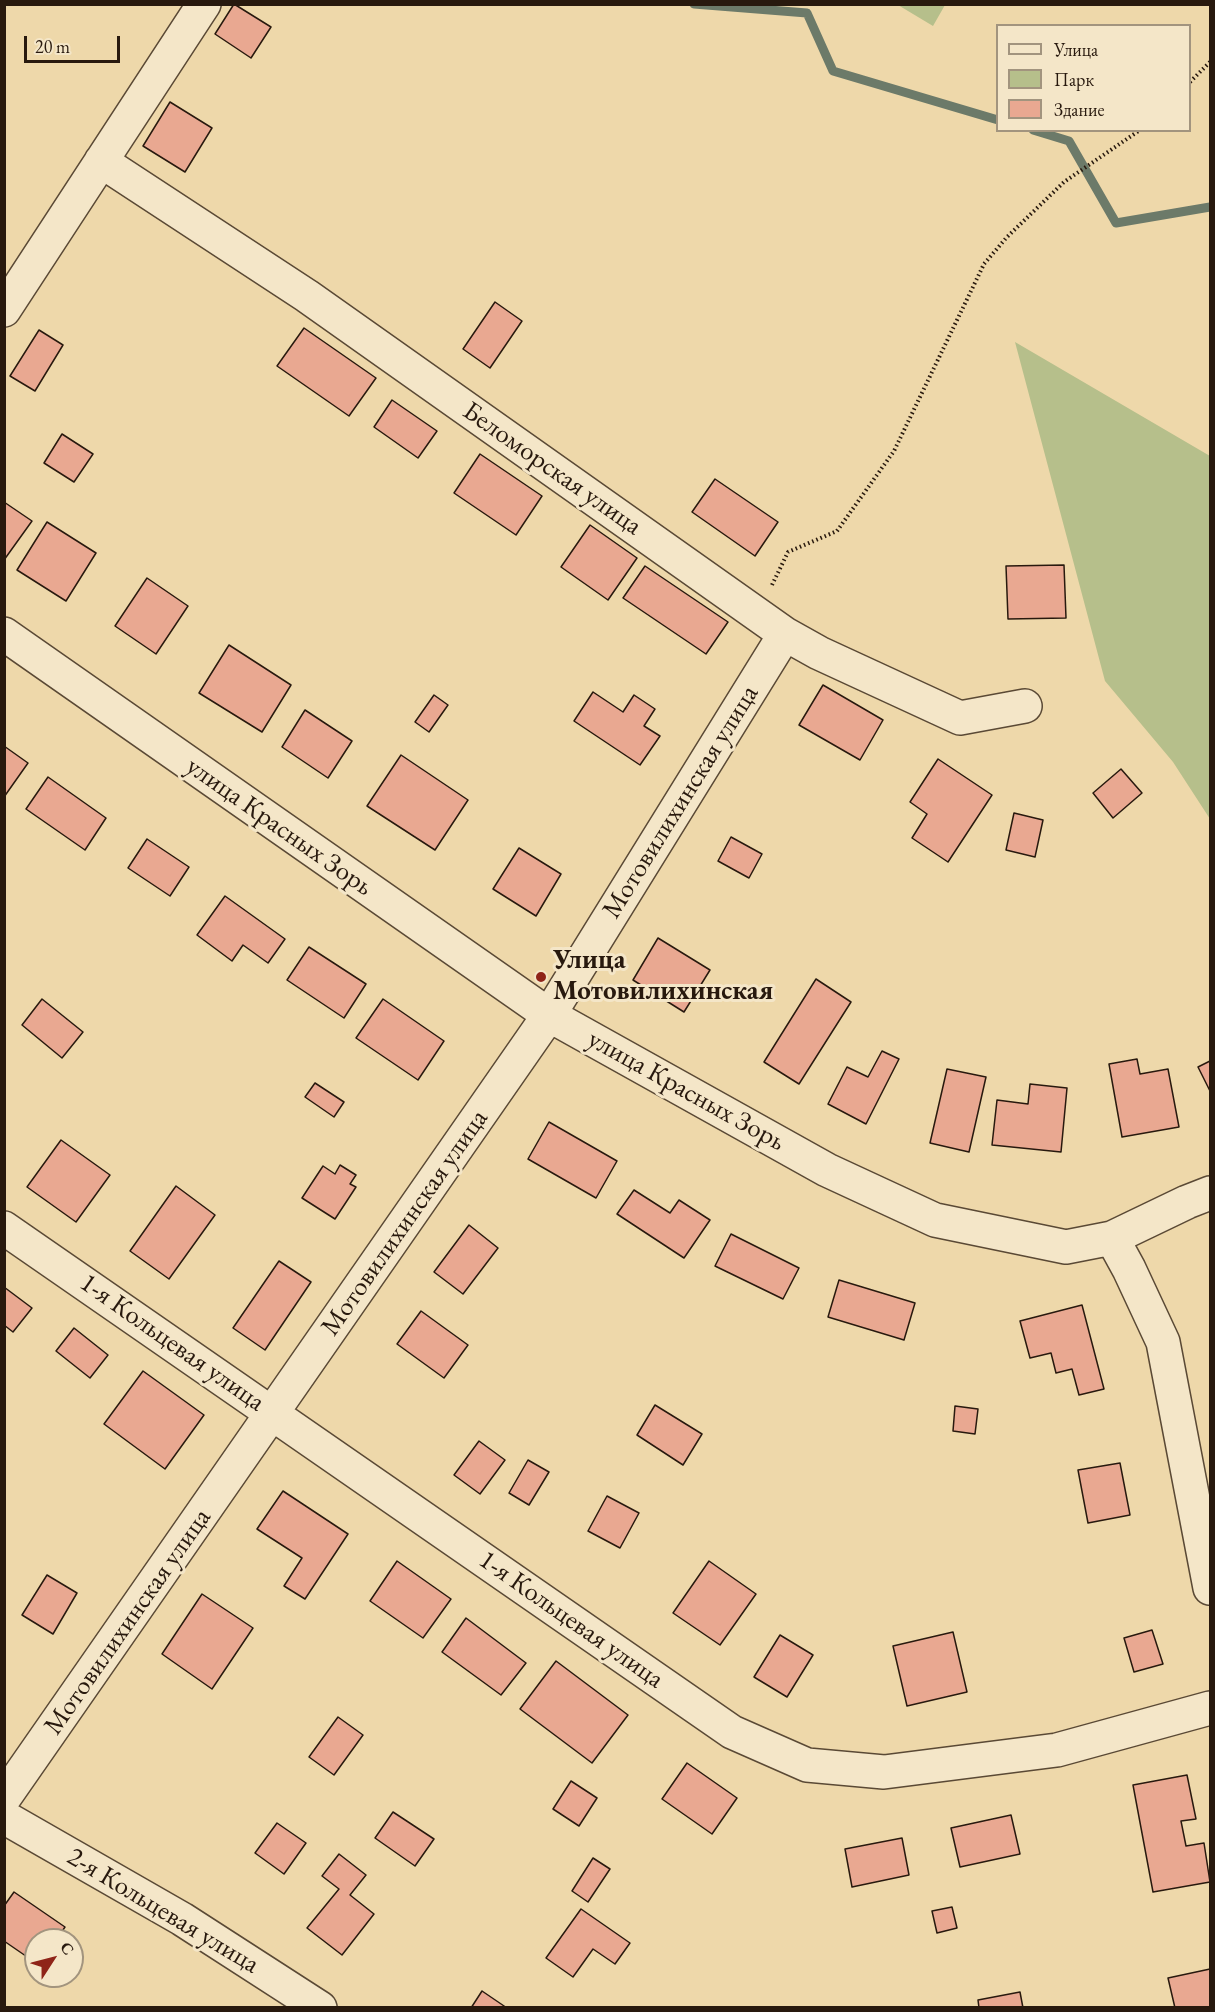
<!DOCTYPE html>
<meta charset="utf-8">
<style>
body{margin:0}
#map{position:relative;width:1215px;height:2012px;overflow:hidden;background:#eed8aa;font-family:"EB Garamond",serif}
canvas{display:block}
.frame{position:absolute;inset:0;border:6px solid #28190e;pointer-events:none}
.legend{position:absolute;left:996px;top:24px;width:195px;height:108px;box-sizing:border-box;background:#f4e6c8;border:2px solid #a2947e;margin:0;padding:8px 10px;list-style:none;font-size:18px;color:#28190e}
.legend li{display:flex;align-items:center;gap:12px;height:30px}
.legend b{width:30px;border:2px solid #a2947e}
.north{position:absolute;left:24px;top:1928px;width:60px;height:60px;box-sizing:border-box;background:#f4e6c8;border:2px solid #a2947e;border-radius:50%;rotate:54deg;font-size:16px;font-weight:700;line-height:24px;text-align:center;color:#28190e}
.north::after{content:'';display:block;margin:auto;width:21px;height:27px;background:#8f2418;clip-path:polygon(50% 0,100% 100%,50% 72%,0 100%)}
.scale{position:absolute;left:24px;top:36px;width:96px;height:27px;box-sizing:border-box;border:3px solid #28190e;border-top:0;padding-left:8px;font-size:18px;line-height:21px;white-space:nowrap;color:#28190e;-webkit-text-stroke:4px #f4e6c8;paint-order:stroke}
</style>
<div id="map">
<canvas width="1215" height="2012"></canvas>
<div class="frame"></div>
<ul class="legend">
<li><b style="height:8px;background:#f4e6c8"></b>Улица</li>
<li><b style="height:16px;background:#b6bf8b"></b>Парк</li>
<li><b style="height:16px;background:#e9a891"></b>Здание</li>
</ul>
<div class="north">С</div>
<div class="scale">20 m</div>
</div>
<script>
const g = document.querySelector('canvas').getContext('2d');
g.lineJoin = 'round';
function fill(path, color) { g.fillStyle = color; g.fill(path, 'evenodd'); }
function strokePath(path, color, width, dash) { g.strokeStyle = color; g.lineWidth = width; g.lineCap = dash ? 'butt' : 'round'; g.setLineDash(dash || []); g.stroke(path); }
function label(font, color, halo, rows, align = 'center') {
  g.font = font + ' "EB Garamond",serif'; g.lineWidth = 6; g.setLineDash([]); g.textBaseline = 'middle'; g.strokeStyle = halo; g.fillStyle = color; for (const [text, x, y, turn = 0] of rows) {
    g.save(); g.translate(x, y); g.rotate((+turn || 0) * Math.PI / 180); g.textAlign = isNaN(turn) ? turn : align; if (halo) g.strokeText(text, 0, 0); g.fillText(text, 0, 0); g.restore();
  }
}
const green = new Path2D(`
 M 898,5 L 945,5 L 933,26 Z
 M 1015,342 L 1210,456 L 1210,819 L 1173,762 L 1105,681 Z`);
const stream = new Path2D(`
 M 694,4 L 807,13 L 833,71 L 998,120
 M 1033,130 L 1069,141 L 1116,223 L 1210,207`);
const building = new Path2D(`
 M 234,4 L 271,27 L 251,58 L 215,34 Z
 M 170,102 L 212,128 L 185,172 L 143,146 Z
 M 495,302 L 522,321 L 490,368 L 463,349 Z
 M 304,328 L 376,378 L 349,416 L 277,366 Z
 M 39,330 L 63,345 L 35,391 L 10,376 Z
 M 392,400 L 437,431 L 418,458 L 374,427 Z
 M 62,434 L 93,454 L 74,482 L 44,463 Z
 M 480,454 L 542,496 L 516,535 L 454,493 Z
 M 715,479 L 778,522 L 755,556 L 692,512 Z
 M 4,502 L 32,521 L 4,560 Z
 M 47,522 L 96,553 L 66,601 L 17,570 Z
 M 590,525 L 637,558 L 608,600 L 561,567 Z
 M 1064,565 L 1066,618 L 1008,619 L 1006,566 Z
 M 645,566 L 728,622 L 706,654 L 623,598 Z
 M 147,578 L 188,606 L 156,654 L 115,626 Z
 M 229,645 L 291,685 L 262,732 L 199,693 Z
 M 823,685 L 883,720 L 860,760 L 799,725 Z
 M 593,692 L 623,712 L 634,695 L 655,709 L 644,726 L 660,736 L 640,765 L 574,721 Z
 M 434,695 L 448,705 L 429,732 L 415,722 Z
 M 305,710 L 352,741 L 328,778 L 282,747 Z
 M 4,746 L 28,763 L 4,797 Z
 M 401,755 L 468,800 L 435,850 L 367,806 Z
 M 938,759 L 992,795 L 948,862 L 912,838 L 927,814 L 910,802 Z
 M 1121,769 L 1142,793 L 1113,818 L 1093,793 Z
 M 48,777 L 106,818 L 85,850 L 26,809 Z
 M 1014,813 L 1043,820 L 1035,857 L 1006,850 Z
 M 731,837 L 762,854 L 749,878 L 718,861 Z
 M 147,839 L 189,867 L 170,896 L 128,868 Z
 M 519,848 L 561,874 L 536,916 L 493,889 Z
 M 225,896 L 285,939 L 268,963 L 243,945 L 232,961 L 197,935 Z
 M 658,938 L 710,970 L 684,1012 L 633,980 Z
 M 309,947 L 366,984 L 344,1018 L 287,980 Z
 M 816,979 L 851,1002 L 799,1084 L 764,1062 Z
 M 42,999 L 83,1032 L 62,1058 L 22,1025 Z
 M 383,999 L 444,1041 L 418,1080 L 356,1038 Z
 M 882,1051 L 899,1059 L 866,1124 L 828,1104 L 847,1067 L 868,1077 Z
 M 1137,1059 L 1140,1074 L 1168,1069 L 1179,1127 L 1122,1137 L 1109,1064 Z
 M 1210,1061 L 1210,1091 L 1198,1067 Z
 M 947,1069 L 986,1077 L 969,1152 L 930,1143 Z
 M 315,1083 L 344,1102 L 334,1117 L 305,1097 Z
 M 1030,1084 L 1067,1088 L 1061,1152 L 992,1145 L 997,1100 L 1028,1104 Z
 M 549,1122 L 617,1161 L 596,1198 L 528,1159 Z
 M 61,1140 L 110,1175 L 76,1222 L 27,1187 Z
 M 340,1165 L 356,1175 L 350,1184 L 356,1187 L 335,1219 L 302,1198 L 323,1166 L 335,1174 Z
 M 176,1186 L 215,1215 L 169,1279 L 130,1251 Z
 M 634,1190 L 670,1213 L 679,1200 L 710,1220 L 684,1258 L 617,1214 Z
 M 469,1225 L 498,1248 L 463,1294 L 434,1272 Z
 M 731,1234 L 799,1268 L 783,1299 L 715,1266 Z
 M 279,1261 L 311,1282 L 265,1350 L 233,1328 Z
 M 839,1280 L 915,1303 L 904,1340 L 828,1317 Z
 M 4,1287 L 32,1308 L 13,1332 L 4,1325 Z
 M 1082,1305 L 1104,1389 L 1079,1395 L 1072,1369 L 1056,1373 L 1051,1353 L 1030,1358 L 1020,1321 Z
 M 421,1311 L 468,1345 L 444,1378 L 397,1344 Z
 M 74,1328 L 108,1355 L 90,1378 L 56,1351 Z
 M 143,1371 L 204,1415 L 165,1469 L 104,1424 Z
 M 655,1405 L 702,1434 L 683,1465 L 637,1435 Z
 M 955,1406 L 978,1409 L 975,1434 L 953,1431 Z
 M 479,1441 L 505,1460 L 480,1494 L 454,1475 Z
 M 528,1460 L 549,1472 L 529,1505 L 509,1493 Z
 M 1120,1463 L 1130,1515 L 1088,1523 L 1078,1470 Z
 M 283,1491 L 348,1534 L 305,1599 L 284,1586 L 302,1558 L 257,1529 Z
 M 607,1496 L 639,1513 L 620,1548 L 588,1531 Z
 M 397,1561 L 451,1599 L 423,1638 L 370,1601 Z
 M 709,1561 L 756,1594 L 720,1645 L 673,1613 Z
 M 47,1575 L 77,1593 L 53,1634 L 22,1615 Z
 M 202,1594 L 253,1628 L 212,1689 L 162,1654 Z
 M 466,1618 L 526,1663 L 501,1695 L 442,1652 Z
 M 1152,1630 L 1163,1664 L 1134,1672 L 1124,1638 Z
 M 953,1632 L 967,1692 L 907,1706 L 893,1646 Z
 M 780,1635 L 813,1655 L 787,1697 L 754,1677 Z
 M 556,1661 L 628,1715 L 592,1763 L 520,1709 Z
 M 338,1717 L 363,1735 L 334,1775 L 309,1757 Z
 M 687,1763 L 737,1798 L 712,1834 L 662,1799 Z
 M 1187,1775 L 1196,1819 L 1181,1821 L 1186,1846 L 1204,1843 L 1210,1882 L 1153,1892 L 1133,1785 Z
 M 571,1781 L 597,1798 L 579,1826 L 553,1809 Z
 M 393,1812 L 434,1839 L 415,1866 L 375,1838 Z
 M 1011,1815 L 1020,1854 L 960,1867 L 951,1828 Z
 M 277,1823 L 306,1843 L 284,1874 L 255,1853 Z
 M 902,1838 L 909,1875 L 852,1887 L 845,1849 Z
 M 339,1854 L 366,1875 L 350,1895 L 374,1914 L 342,1955 L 307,1928 L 339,1889 L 322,1876 Z
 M 593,1858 L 610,1869 L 588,1902 L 572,1891 Z
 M 14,1892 L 65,1927 L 56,1940 L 36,1940 L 36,1963 L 4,1941 L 4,1906 Z
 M 952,1907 L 957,1928 L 937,1933 L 932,1911 Z
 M 581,1909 L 630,1943 L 615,1964 L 593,1949 L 573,1977 L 546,1958 Z
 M 1210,1969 L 1210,2008 L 1175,2008 L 1168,1978 Z
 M 482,1991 L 507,2008 L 471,2008 Z
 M 1020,1992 L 1023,2008 L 979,2008 L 978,2000 Z`);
const path = new Path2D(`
 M 1190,82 L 1210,62
 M 772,585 L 788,552 L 837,531 L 894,451 L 984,264 L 1007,237 L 1064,182 L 1140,130`);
const minor = new Path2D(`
 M 101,161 L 307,296 L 785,634 L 819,653 L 960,718 L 1025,706
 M 4,310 L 204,4
 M 4,634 L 549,1015 L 827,1170 L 935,1220 L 1066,1247 L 1112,1238 L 1187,1202 L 1210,1193
 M 4,1228 L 732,1732 L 807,1765 L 884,1772 L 1057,1750 L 1210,1708
 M 1112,1238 L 1129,1269 L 1163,1342 L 1210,1588
 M 4,1798 L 549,1015 L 785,634
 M 4,1817 L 182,1919 L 320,2008`);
const markers = [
 [541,977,6,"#8f2418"]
];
const streetNames = [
 ["Беломорская улица",552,469,35],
 ["Мотовилихинская улица",681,802,-58],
 ["улица Красных Зорь",279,827,35],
 ["улица Красных Зорь",686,1091,29],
 ["Мотовилихинская улица",405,1223,-55],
 ["1-я Кольцевая улица",172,1343,35],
 ["1-я Кольцевая улица",571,1620,35],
 ["Мотовилихинская улица",128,1622,-55],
 ["2-я Кольцевая улица",163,1911,31]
];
const poiNames = [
 ["Улица",553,961],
 ["Мотовилихинская",553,992]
];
fill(green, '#b6bf8b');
strokePath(stream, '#6c7a69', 9);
fill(building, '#e9a891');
strokePath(building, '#28190e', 1.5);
strokePath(minor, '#5a4935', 36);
strokePath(path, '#28190e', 4, [1.5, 3]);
strokePath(minor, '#f4e6c8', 33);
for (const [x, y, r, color] of markers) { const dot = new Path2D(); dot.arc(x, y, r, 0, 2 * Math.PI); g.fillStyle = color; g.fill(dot); strokePath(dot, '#f4e6c8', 2); }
label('27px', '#28190e', '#f4e6c8', streetNames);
label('bold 27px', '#28190e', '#f4e6c8', poiNames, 'left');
</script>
